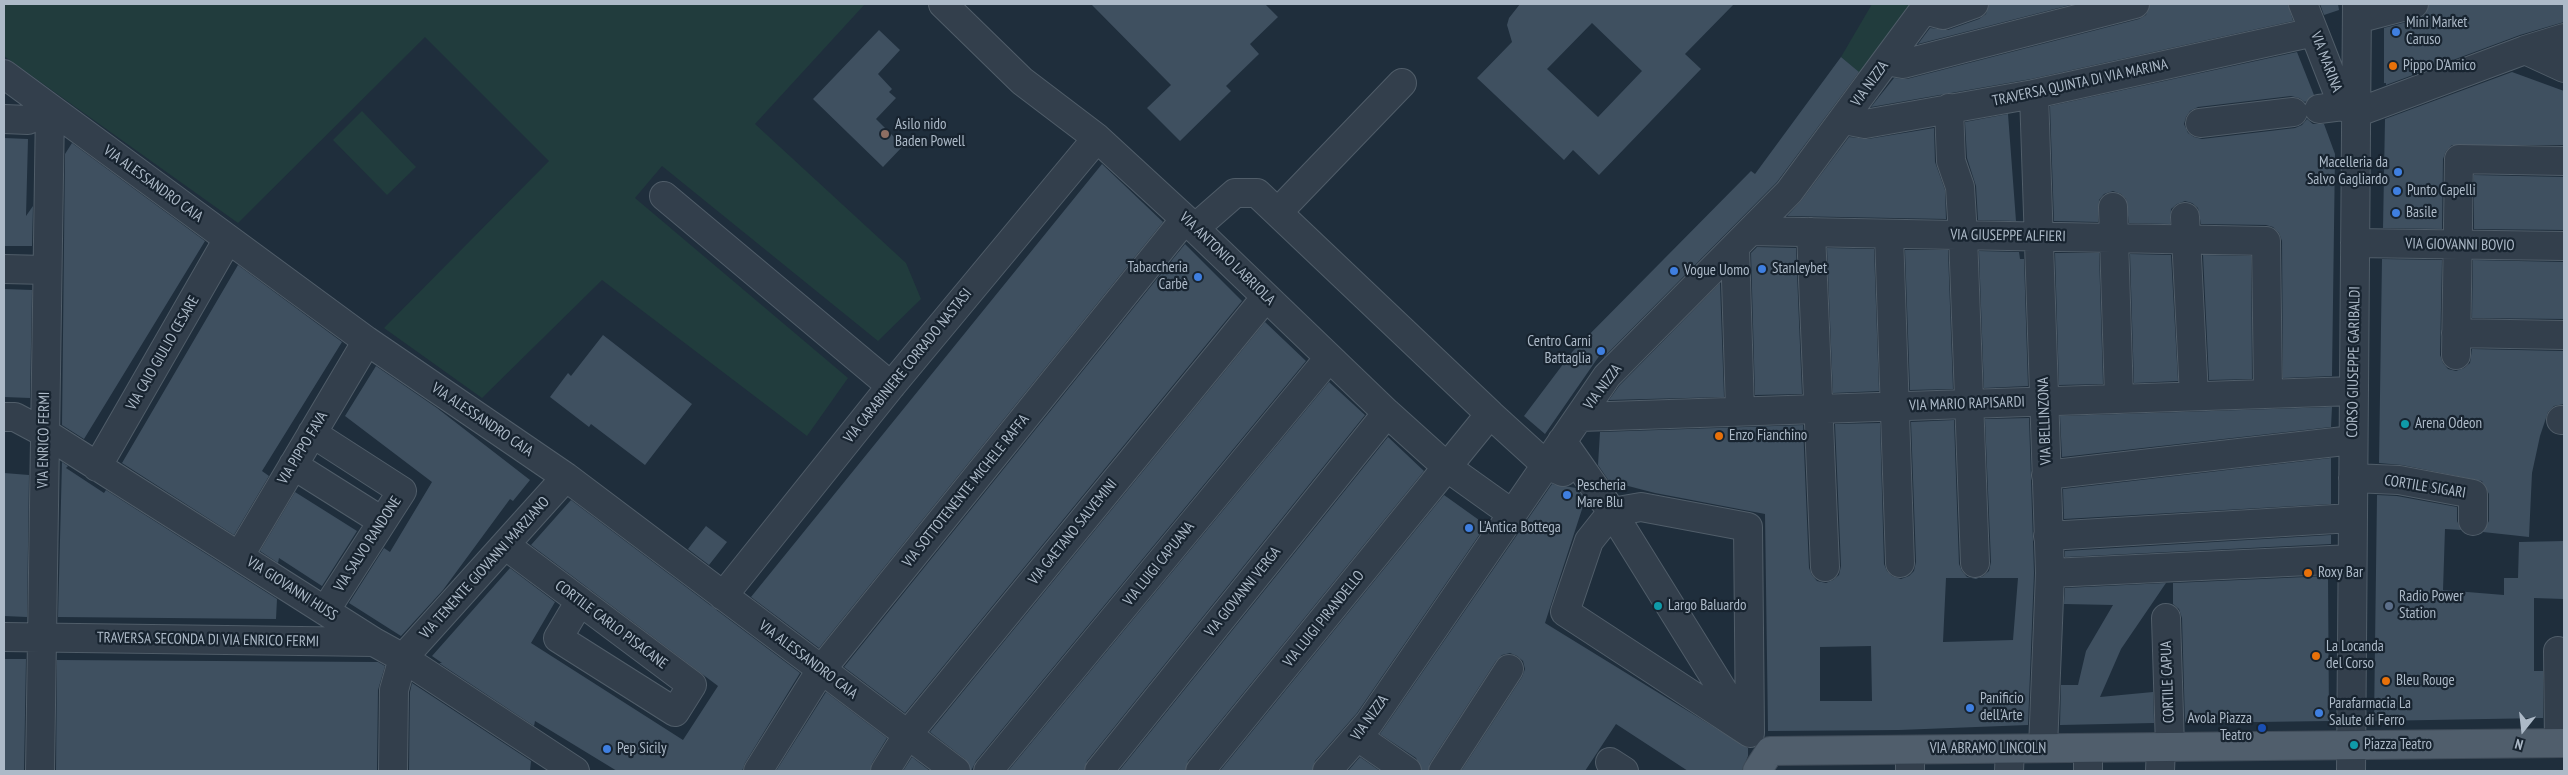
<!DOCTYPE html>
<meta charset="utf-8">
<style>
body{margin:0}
#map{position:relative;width:2568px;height:775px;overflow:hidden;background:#1f2e3c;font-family:"PT Sans Narrow",sans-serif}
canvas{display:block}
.frame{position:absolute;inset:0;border:5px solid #adbac8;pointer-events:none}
.north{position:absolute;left:2498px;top:705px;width:50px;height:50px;-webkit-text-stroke:4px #182430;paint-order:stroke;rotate:196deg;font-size:14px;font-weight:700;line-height:20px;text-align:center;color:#adbac8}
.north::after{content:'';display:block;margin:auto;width:18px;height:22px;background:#adbac8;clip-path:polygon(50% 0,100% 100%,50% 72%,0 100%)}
</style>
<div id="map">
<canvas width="2568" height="775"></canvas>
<div class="frame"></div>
<div class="north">N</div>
</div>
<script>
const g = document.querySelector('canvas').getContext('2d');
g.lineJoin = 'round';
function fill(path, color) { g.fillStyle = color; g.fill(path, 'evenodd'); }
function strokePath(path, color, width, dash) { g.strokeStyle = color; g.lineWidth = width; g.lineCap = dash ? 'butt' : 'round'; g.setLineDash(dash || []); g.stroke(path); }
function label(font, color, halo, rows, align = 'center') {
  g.font = font + ' "PT Sans Narrow",sans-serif'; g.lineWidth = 4.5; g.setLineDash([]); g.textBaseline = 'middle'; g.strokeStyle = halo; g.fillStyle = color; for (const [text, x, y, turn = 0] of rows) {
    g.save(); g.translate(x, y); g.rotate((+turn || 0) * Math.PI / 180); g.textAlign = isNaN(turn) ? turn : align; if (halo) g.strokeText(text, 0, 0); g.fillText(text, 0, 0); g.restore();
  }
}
const green = new Path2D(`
 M 4,4 L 865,4 L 755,124 L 906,263 L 921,299 L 878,341 L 662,166 L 635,198 L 848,378 L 807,436 L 602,280 L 482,398 L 384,328 L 549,161 L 425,37 L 238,223 L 4,56 Z
 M 1872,4 L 1913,4 L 1861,74 L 1841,57 Z
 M 362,111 L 416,167 L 387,195 L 333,140 Z`);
const building = new Path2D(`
 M 1091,4 L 1265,4 L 1278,17 L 1250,44 L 1259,54 L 1226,86 L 1231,91 L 1180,141 L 1147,108 L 1171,85 Z
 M 1520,4 L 1734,4 L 1685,54 L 1701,69 L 1599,175 L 1573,150 L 1564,160 L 1477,78 L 1512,42 L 1507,25 L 1509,18 ZM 1592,23 L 1642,71 L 1598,117 L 1547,69 Z
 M 1989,4 L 2074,4 L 1918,44 L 1930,28 L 1948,30 L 1979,19 L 1986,14 Z
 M 2150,4 L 2288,4 L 2293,21 L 2031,79 L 1871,107 L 1894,78 L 1907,79 L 2139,19 L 2146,15 Z
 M 2320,4 L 2338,4 L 2339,10 L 2324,15 Z
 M 2429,4 L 2564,4 L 2564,22 L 2520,35 L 2386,85 L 2386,83 L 2384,83 L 2384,28 L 2418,19 L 2425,15 Z
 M 879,30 L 900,50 L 878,74 L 892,89 L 889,92 L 896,98 L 876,119 L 903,146 L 883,167 L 813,99 Z
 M 2297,52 L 2314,95 L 2305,102 L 2299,98 L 2291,96 L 2198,107 L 2190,111 L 2186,117 L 2184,124 L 2188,133 L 2194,137 L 2202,139 L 2295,128 L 2302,125 L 2307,119 L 2313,124 L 2324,124 L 2335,154 L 2332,376 L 2283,378 L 2282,241 L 2279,233 L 2273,227 L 2266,225 L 2201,224 L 2198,208 L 2192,203 L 2185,201 L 2177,204 L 2171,209 L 2170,224 L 2129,223 L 2126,199 L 2121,194 L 2113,191 L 2104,194 L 2099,200 L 2098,222 L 2054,221 L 2050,106 Z
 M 1841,57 L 1859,72 L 1777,182 L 1604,357 L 1604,349 L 1545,434 L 1524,416 L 1573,351 L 1751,171 L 1755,174 Z
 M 2512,72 L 2564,91 L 2564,145 L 2452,145 L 2446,151 L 2443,159 L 2442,229 L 2383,228 L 2385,119 Z
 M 2008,114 L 2016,221 L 1978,220 L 1976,186 L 1967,158 L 1965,122 Z
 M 1934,128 L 1935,162 L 1945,190 L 1946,219 L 1787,216 L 1801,201 L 1849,137 L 1868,139 Z
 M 4,138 L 28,139 L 26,216 L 33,206 L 32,246 L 4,246 Z
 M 72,143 L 205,241 L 84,439 L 62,425 L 65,154 Z
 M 1102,164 L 1163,222 L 819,648 L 751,597 Z
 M 2474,175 L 2564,177 L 2564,230 L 2474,229 Z
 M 1185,244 L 1242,301 L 905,713 L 844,667 Z
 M 1757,247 L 1796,248 L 1802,394 L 1755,395 L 1751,253 Z
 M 1827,248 L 1874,249 L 1879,391 L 1833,393 Z
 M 1905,250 L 1948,250 L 1953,389 L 1910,390 Z
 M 1979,251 L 2019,252 L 2020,259 L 2024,259 L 2028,386 L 1984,388 Z
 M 2055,253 L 2099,253 L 2103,384 L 2059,385 Z
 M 2130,254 L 2171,255 L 2178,381 L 2134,383 Z
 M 2203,255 L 2251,256 L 2252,379 L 2209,380 Z
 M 2382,259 L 2442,260 L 2440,355 L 2443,363 L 2448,369 L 2456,371 L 2464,368 L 2470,363 L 2472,349 L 2564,351 L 2564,404 L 2554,406 L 2548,412 L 2540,436 L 2532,473 L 2529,537 L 2483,532 L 2489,521 L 2489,494 L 2482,481 L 2402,465 L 2379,463 Z
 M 2473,260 L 2564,262 L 2564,319 L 2472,318 Z
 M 238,265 L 342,342 L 262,471 L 269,476 L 234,535 L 122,463 Z
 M 1720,283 L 1724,397 L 1609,400 L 1619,386 Z
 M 4,289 L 32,290 L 30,398 L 4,397 Z
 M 1265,322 L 1306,361 L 976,761 L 971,771 L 965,759 L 930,732 Z
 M 603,335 L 692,404 L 645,465 L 591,424 L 589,427 L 550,397 L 568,373 L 571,376 Z
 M 376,366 L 437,408 L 530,480 L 513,501 L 510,499 L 443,590 L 401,636 L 349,603 L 384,548 L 390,552 L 432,482 L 345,416 Z
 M 1329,382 L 1365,415 L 1087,761 L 1084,771 L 1008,771 Z
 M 2332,407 L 2331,427 L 2062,457 L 2060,416 Z
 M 2029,418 L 2034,573 L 2028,725 L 1899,730 L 1768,731 L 1765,514 L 1655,493 L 1609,481 L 1598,465 L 1600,432 L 1803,425 L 1809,568 L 1812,575 L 1817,581 L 1826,583 L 1833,580 L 1839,575 L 1841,566 L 1835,424 L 1880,423 L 1884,564 L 1887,571 L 1892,576 L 1901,579 L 1909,576 L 1914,571 L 1916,562 L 1911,422 L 1954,420 L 1959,564 L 1962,571 L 1967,577 L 1976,579 L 1983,576 L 1989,571 L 1991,562 L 1985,419 ZM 1946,578 L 2018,578 L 2013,640 L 1943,642 ZM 1871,646 L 1872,701 L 1820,701 L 1820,647 Z
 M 1388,437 L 1424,471 L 1188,761 L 1185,771 L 1119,771 Z
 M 2331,458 L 2331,504 L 2064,519 L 2063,489 Z
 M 62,462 L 68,466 L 66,468 L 104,493 L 106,490 L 277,599 L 276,619 L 58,617 Z
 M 4,473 L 29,475 L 27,617 L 4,616 Z
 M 1552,484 L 1576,488 L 1585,500 L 1545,623 L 1748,748 L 1748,756 L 1742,771 L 1688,771 L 1616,724 L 1585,771 L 1461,771 L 1522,677 L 1525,669 L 1523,661 L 1517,656 L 1510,653 L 1502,655 L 1496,661 L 1430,763 L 1428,771 L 1422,771 L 1416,758 L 1380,734 Z
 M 295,492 L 357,531 L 322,586 L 279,558 L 278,563 L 260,551 Z
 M 1444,495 L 1486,525 L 1357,713 L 1315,761 L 1312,771 L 1220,771 Z
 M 2377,495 L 2397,496 L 2457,507 L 2457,521 L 2461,530 L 2445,529 L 2443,590 L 2504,595 L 2504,578 L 2518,578 L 2519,542 L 2564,541 L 2564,599 L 2534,598 L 2534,671 L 2543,671 L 2543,718 L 2374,721 Z
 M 571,500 L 800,673 L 745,763 L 742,771 L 617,771 L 535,721 L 534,726 L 439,663 L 442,663 L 432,656 L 510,568 L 555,602 L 531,643 L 683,740 L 718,686 L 531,545 Z
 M 706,526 L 727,542 L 709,565 L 688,549 Z
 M 2331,535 L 2331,544 L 2065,557 L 2065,551 Z
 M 2328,576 L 2329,721 L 2185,723 L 2182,618 L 2179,609 L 2173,604 L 2173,583 Z
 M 2166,583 L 2121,649 L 2100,697 L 2153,692 L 2154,723 L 2060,725 L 2061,685 L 2078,685 L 2086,651 L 2113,605 L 2064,604 L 2065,588 Z
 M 4,659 L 26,659 L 24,771 L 4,771 Z
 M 57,660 L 378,662 L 385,666 L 378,690 L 377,771 L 56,771 Z
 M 412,683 L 531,761 L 530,771 L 409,771 L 410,692 Z
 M 826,692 L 887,738 L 872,763 L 870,771 L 776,771 Z
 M 912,757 L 930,771 L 903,771 Z
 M 1360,757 L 1380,771 L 1348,771 Z`);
const minor = new Path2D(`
 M 943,4 L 1022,81 L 1097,138 L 1185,219 L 1387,413 L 1448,468 L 1511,513
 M 2303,4 L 2343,106 L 2356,113
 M 1924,10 L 1943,15 L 1974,4
 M 2357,19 L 2414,4
 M 2525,50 L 2564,68
 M 1886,61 L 1903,64 L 2135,4
 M 4,74 L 367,341 L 566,477 L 956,771
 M 2034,94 L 2050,573 L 2043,748
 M 1949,108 L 1951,161 L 1960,187 L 1963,235 L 1975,563
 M 2319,109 L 2343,106
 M 2356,113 L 2525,50 L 2564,38
 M 4,119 L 28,120 L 50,108 L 40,771
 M 1844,120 L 1865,124 L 2034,94 L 2314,32
 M 2200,123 L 2293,112
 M 664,196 L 891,386
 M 2113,207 L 2119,398
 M 1278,212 L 1402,83
 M 2185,217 L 2194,396
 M 1195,228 L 1235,193 L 1257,193 L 1490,414 L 1200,771
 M 1751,231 L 2266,241 L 2268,393
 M 1811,232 L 1825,567
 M 1889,234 L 1900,563
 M 2355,243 L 2564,246
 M 1735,247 L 1740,411
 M 4,269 L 46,270
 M 2456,333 L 2564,335
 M 2456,355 L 2459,159 L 2564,161
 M 1490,414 L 1546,465 L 1563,472
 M 4,417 L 15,417 L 45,433 L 374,642 L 403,658 L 575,771
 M 1580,417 L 2354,391
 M 2561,420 L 2564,420
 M 312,433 L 402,491 L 325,611
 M 1562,441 L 1612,512 L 1743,723
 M 293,465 L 382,521
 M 97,467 L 228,239
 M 2046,475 L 2353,440
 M 2353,478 L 2399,480 L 2473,494 L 2473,521
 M 1641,507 L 1748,527 L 1750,733 L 1565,612 L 1589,541 L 1612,512 Z
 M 2048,536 L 2352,518
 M 505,545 L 692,685 L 675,712 L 558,638 L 580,601
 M 240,555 L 367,341
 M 2050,573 L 2352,559
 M 723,596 L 891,386 L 1097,138
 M 2166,618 L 2170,747
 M 4,637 L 374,642
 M 2558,651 L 2559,743
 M 1358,737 L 1407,771
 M 1610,762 L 1624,771
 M 393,771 L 394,690 L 403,658 L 566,477
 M 758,771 L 821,670 L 1185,219
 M 885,771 L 908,734 L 1266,297
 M 988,771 L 1329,358
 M 1099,771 L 1387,413
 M 1327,771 L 1369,723 L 1607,376 L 1789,192 L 1928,4
 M 1443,771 L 1509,669
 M 1910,771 L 1910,750
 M 2009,771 L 2010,749
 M 2088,771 L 2088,748
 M 2160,771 L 2161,747
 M 2351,771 L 2357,4`);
const major = new Path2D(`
 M 1757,771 L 1770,751 L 2564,743`);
const markers = [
 [2396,32,5,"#3f7fe0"],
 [2393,66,5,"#e8710a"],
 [885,134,5,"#8d6e63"],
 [2398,172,5,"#3f7fe0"],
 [2397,191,5,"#3f7fe0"],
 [2396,213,5,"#3f7fe0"],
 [1762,269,5,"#3f7fe0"],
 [1674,271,5,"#3f7fe0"],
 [1198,277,5,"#3f7fe0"],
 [1601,351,5,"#3f7fe0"],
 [2405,424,5,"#0f9aa8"],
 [1719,436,5,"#e8710a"],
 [1567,495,5,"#3f7fe0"],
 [1469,528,5,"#3f7fe0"],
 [2308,573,5,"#e8710a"],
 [1658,606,5,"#0f9aa8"],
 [2389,606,5,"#5c6f8a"],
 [2316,656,5,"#e8710a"],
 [2386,681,5,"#e8710a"],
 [1970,708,5,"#3f7fe0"],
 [2319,713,5,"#3f7fe0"],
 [2262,728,5,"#1a4fb4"],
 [2354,745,5,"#0f9aa8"],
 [607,749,5,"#3f7fe0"]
];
const poiNames = [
 ["Mini Market",2406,23],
 ["Caruso",2406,40],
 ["Pippo D'Amico",2403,66],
 ["Asilo nido",895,125],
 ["Baden Powell",895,142],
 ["Macelleria da",2388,163,"right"],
 ["Salvo Gagliardo",2388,180,"right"],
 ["Punto Capelli",2407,191],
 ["Basile",2406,213],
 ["Tabaccheria",1188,268,"right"],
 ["Carbè",1188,285,"right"],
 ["Stanleybet",1772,269],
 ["Vogue Uomo",1684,271],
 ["Centro Carni",1591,342,"right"],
 ["Battaglia",1591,359,"right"],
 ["Arena Odeon",2415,424],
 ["Enzo Fianchino",1729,436],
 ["Pescheria",1577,486],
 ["Mare Blu",1577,503],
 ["L'Antica Bottega",1479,528],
 ["Roxy Bar",2318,573],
 ["Radio Power",2399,597],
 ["Station",2399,614],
 ["Largo Baluardo",1668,606],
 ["La Locanda",2326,647],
 ["del Corso",2326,664],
 ["Bleu Rouge",2396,681],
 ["Panificio",1980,699],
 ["dell'Arte",1980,716],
 ["Parafarmacia La",2329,704],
 ["Salute di Ferro",2329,721],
 ["Avola Piazza",2252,719,"right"],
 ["Teatro",2252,736,"right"],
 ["Piazza Teatro",2364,745],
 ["Pep Sicily",617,749]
];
const streetNames = [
 ["VIA MARINA",2326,62,69],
 ["TRAVERSA QUINTA DI VIA MARINA",2080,83,-12],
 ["VIA NIZZA",1870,84,-54],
 ["VIA ALESSANDRO CAIA",153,184,36],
 ["VIA GIUSEPPE ALFIERI",2008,236,1],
 ["VIA GIOVANNI BOVIO",2460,245,1],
 ["VIA ANTONIO LABRIOLA",1227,259,44],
 ["VIA CAIO GIULIO CESARE",163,353,-60],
 ["CORSO GIUSEPPE GARIBALDI",2354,362,-89],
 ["VIA CARABINIERE CORRADO NASTASI",908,366,-51],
 ["VIA NIZZA",1603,387,-53],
 ["VIA MARIO RAPISARDI",1967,404,-2],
 ["VIA ALESSANDRO CAIA",482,420,34],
 ["VIA BELLINZONA",2045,421,-92],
 ["VIA ENRICO FERMI",44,440,-89],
 ["VIA PIPPO FAVA",303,448,-59],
 ["CORTILE SIGARI",2425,487,9],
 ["VIA SOTTOTENENTE MICHELE RAFFA",966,491,-51],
 ["VIA GAETANO SALVEMINI",1073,532,-51],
 ["VIA SALVO RANDONE",368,544,-57],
 ["VIA LUIGI CAPUANA",1159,564,-51],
 ["VIA TENENTE GIOVANNI MARZIANO",485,568,-48],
 ["VIA GIOVANNI HUSS",292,589,33],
 ["VIA GIOVANNI VERGA",1243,592,-51],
 ["VIA LUIGI PIRANDELLO",1324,619,-51],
 ["CORTILE CARLO PISACANE",611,625,37],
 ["TRAVERSA SECONDA DI VIA ENRICO FERMI",208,640,1],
 ["VIA ALESSANDRO CAIA",808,660,37],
 ["CORTILE CAPUA",2168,682,-92],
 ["VIA NIZZA",1370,718,-54],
 ["VIA ABRAMO LINCOLN",1988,749]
];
fill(green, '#213c3d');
fill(building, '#3f5060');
strokePath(minor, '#505d69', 30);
strokePath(major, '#3f4b58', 30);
strokePath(minor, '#333f4c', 28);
strokePath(major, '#505e6c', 28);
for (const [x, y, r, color] of markers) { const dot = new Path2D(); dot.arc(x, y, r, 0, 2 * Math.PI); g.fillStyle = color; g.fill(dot); strokePath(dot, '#182430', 2); }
label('15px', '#adbac8', '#182430', poiNames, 'left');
label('15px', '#adbac8', '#182430', streetNames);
</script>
